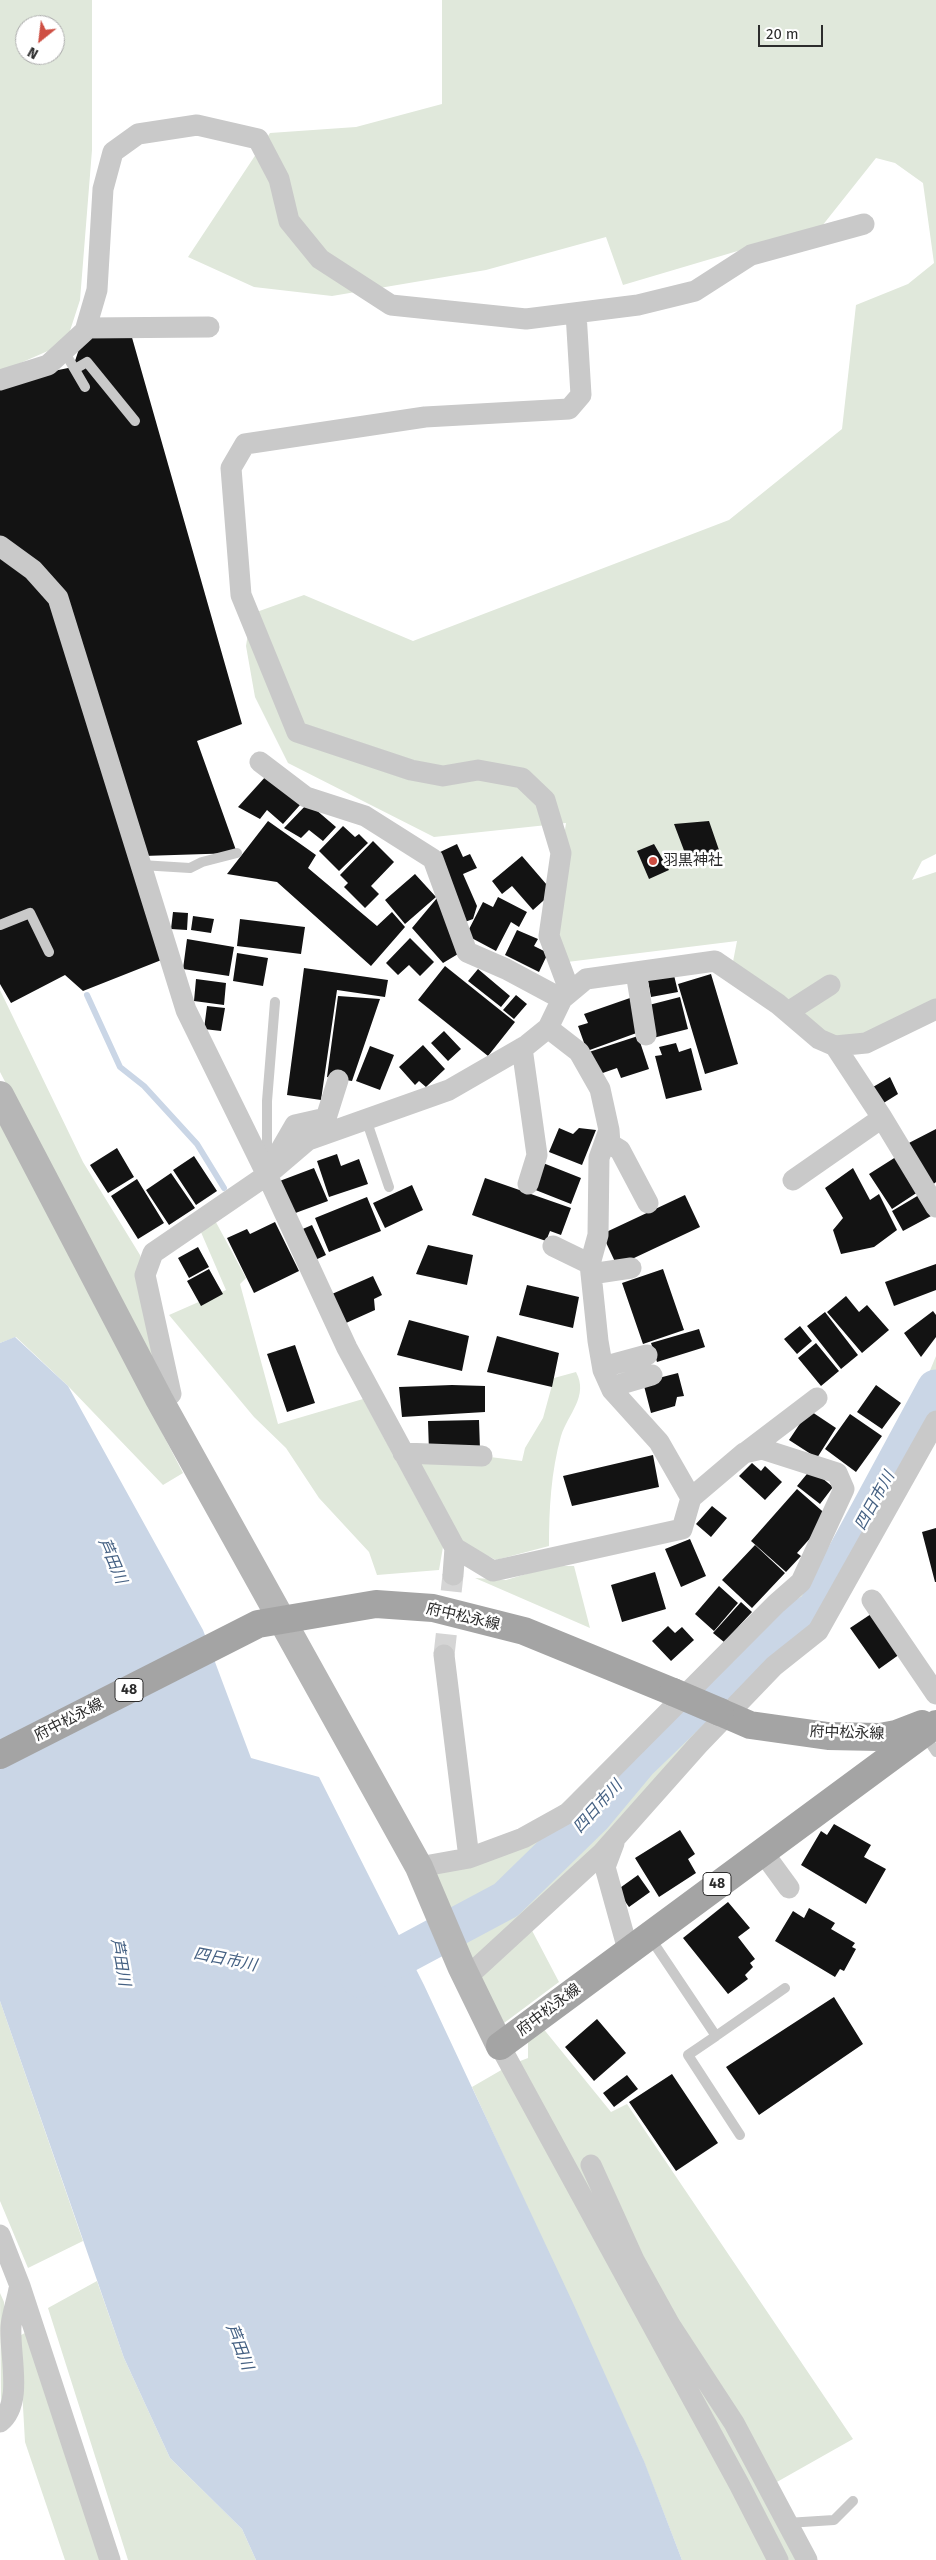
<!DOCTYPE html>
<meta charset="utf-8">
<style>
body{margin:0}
#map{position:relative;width:936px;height:2560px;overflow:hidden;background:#fff;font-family:"Fira Sans",sans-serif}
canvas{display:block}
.north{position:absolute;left:15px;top:15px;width:50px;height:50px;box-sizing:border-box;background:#fff;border:1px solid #ababab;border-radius:50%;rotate:209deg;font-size:14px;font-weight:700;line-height:20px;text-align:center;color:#2c2c2c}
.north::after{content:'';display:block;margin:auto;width:18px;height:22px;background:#ce4f43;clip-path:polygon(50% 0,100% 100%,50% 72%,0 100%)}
.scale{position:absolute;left:758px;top:25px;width:65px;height:22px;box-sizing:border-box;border:2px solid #2c2c2c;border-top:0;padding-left:6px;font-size:15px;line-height:18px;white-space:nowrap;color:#2c2c2c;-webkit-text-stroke:4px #fff;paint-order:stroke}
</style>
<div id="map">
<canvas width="936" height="2560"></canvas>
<div class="north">N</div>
<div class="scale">20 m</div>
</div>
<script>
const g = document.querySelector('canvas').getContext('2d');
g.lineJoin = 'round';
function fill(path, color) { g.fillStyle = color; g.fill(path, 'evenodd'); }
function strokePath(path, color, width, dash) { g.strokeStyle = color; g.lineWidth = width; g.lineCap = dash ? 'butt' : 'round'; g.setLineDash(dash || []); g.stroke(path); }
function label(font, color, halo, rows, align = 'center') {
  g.font = font + ' "Fira Sans","Noto Sans JP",sans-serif'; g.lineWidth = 5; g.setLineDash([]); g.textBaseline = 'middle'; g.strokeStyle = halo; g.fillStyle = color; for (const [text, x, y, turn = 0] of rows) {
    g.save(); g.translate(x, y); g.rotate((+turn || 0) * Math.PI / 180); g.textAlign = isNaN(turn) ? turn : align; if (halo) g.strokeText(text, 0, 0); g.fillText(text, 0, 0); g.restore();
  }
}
const green = new Path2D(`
 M 0,0 L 92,0 L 92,150 L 80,300 L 66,343 L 0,372 ZM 25,25 L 55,25 L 55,55 L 25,55 Z
 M 442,0 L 936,0 L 936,854 L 922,861 L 912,880 L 936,872 L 936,1009 L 835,1046 L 731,972 L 737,941 L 559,963 L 549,936 L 566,823 L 434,837 L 288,763 L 255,697 L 246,646 L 251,614 L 304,595 L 413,641 L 729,520 L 842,429 L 856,305 L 908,284 L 934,263 L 923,183 L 895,163 L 876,158 L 822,226 L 623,285 L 606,237 L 486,270 L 332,296 L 254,287 L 188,257 L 270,133 L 356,127 L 442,104 Z
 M 0,990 L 83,1162 L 140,1255 L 145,1275 L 155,1372 L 0,1072 Z
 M 0,1120 L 183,1473 L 163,1485 L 68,1386 L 16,1337 L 0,1343 Z
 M 211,1213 L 246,1278 L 240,1284 L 278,1424 L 363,1399 L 443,1547 L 439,1570 L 377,1575 L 369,1552 L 319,1498 L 286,1448 L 254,1417 L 169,1315 L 226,1290 L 197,1223 Z
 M 936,1356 L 936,1423 L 827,1612 L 527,1921 L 559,1982 L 492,2032 L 419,1867 L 523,1838 L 803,1594 L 848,1521 L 924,1385 Z
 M 576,1372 C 589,1396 568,1414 561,1436 C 551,1472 549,1509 549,1546 L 496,1560 L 459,1542 L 407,1457 L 482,1456 L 522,1461 L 525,1448 L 543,1418 L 554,1378 Z
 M 553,1566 L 574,1566 L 590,1628 L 475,1578 L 506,1580 Z
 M 0,2001 L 83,2241 L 28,2268 L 0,2201 Z
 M 542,2027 L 611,2112 L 627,2104 L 853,2439 L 768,2487 L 807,2560 L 682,2560 L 642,2457 L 472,2087 L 510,2065 L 528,2058 L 528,2039 Z
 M 97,2281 L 124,2358 L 170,2458 L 242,2529 L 256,2560 L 128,2560 L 48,2308 Z
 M 0,2293 L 4,2302 L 9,2396 L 1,2401 Z
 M 27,2332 L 104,2560 L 65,2560 L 25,2442 L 19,2336 Z`);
const water = new Path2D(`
 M 15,1337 L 68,1386 L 203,1630 L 251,1758 L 319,1777 L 424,1985 L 573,2303 L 644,2461 L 682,2560 L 256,2560 L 242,2529 L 170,2458 L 124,2358 L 0,2001 L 0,1343 Z`);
const stream = new Path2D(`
 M 87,995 L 120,1067 L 144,1086 L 197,1144 L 224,1188`);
const river = new Path2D(`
 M 360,1978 L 506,1900 L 593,1815 L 638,1761 L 728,1674 L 780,1630 L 816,1611 L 936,1389`);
const building = new Path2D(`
 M 129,327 L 242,724 L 197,741 L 237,853 L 143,856 L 169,957 L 83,991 L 65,975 L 11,1003 L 0,984 L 0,382 L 73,367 L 86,328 Z
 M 267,775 L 300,805 L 283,824 L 267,810 L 260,819 L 238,807 Z
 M 308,803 L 336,827 L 323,841 L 309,830 L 301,838 L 284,828 Z
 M 268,821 L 316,855 L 308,868 L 377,926 L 392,912 L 405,927 L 371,966 L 277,882 L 227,874 Z
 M 709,821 L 719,850 L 688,861 L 674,824 Z
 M 343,826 L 355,837 L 359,834 L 368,843 L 339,871 L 319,851 Z
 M 373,841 L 394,862 L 371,886 L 379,894 L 365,908 L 344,887 L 348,883 L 340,875 Z
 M 457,844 L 463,857 L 470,854 L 477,868 L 463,874 L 477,906 L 473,919 L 462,923 L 438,853 Z
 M 654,844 L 669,870 L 649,879 L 637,851 Z
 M 522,856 L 553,892 L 533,910 L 512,886 L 502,894 L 492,881 Z
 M 415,874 L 436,897 L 405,924 L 385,900 Z
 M 498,897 L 527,912 L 519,927 L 511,922 L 496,951 L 466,935 L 483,902 L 493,907 Z
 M 437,898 L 458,954 L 443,963 L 412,928 Z
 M 173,912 L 188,913 L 187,930 L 171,929 Z
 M 193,916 L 214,919 L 211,933 L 191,930 Z
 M 240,919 L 305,927 L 301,954 L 237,946 Z
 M 517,930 L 538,939 L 534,946 L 548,953 L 539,972 L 505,955 Z
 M 410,938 L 434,962 L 420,976 L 409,965 L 398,975 L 386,963 Z
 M 187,939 L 234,947 L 229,976 L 183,969 Z
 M 237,953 L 268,958 L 263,986 L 233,981 Z
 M 445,966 L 515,1022 L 488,1056 L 418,1000 Z
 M 304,968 L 388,980 L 385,997 L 337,990 L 321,1100 L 287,1095 Z
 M 478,969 L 510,996 L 501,1007 L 468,981 Z
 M 673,971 L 678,992 L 651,997 L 647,975 Z
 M 711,974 L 738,1064 L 705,1074 L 678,984 Z
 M 196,979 L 226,983 L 224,1005 L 194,1001 Z
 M 516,995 L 527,1004 L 514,1019 L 503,1010 Z
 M 338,996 L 380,999 L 352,1081 L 327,1077 Z
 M 680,997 L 688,1029 L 653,1038 L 645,1006 Z
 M 630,998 L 642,1031 L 587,1051 L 578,1026 L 588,1023 L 584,1014 Z
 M 207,1006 L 225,1008 L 221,1031 L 204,1029 Z
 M 444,1031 L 461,1049 L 448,1061 L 431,1043 Z
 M 638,1036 L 649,1069 L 621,1078 L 617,1068 L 597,1075 L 589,1052 Z
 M 676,1043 L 679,1052 L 691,1048 L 702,1090 L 666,1099 L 655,1056 L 662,1055 L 659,1047 Z
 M 423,1045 L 445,1069 L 426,1087 L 419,1081 L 415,1085 L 399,1067 Z
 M 370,1046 L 394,1055 L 380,1090 L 356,1081 Z
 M 890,1077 L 898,1094 L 882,1104 L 873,1087 Z
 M 559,1128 L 573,1134 L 579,1128 L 596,1130 L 582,1165 L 549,1152 Z
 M 936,1129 L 936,1182 L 931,1186 L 903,1146 Z
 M 117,1148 L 134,1177 L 108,1193 L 90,1165 Z
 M 337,1154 L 341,1166 L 359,1159 L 368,1184 L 329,1197 L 317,1161 Z
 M 899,1155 L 921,1190 L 892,1209 L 869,1174 Z
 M 194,1156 L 217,1191 L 196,1205 L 173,1170 Z
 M 543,1163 L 581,1178 L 571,1204 L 533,1189 Z
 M 314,1168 L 328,1201 L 290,1215 L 277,1182 Z
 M 853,1168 L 870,1200 L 879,1194 L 897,1230 L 874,1247 L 841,1254 L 833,1230 L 843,1218 L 825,1188 Z
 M 171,1173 L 195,1208 L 169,1225 L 146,1190 Z
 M 485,1178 L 571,1208 L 561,1235 L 550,1231 L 546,1241 L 472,1215 Z
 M 137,1179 L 164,1223 L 138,1239 L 111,1196 Z
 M 412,1185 L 423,1210 L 385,1228 L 373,1203 Z
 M 685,1195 L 700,1227 L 617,1266 L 602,1234 Z
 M 919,1195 L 931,1216 L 903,1231 L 892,1211 Z
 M 367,1197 L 381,1231 L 329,1252 L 315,1218 Z
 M 275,1222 L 299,1271 L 254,1293 L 227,1238 L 247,1229 L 250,1234 Z
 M 312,1225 L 326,1255 L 313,1261 L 298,1231 Z
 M 428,1245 L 473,1255 L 467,1285 L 416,1274 Z
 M 198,1247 L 209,1267 L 189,1278 L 178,1258 Z
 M 936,1264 L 936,1290 L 894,1306 L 885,1282 Z
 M 209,1269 L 223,1294 L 201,1306 L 187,1281 Z
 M 663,1269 L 684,1330 L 643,1344 L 622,1283 Z
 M 373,1276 L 382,1295 L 374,1299 L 375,1310 L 346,1323 L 332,1294 Z
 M 527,1285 L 579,1297 L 573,1328 L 519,1315 Z
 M 846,1296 L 859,1312 L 867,1305 L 889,1330 L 862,1353 L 827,1312 Z
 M 933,1311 L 936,1315 L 936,1337 L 921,1357 L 904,1333 Z
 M 825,1312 L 858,1355 L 841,1369 L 807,1326 Z
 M 409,1320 L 469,1336 L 462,1371 L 397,1355 Z
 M 800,1326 L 812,1341 L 797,1354 L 784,1339 Z
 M 699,1329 L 705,1347 L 657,1362 L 651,1343 Z
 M 497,1336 L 559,1353 L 552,1387 L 487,1372 Z
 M 816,1343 L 839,1371 L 821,1386 L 798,1358 Z
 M 295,1345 L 315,1403 L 287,1412 L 267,1354 Z
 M 678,1373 L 684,1396 L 677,1397 L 675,1406 L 651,1413 L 643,1382 Z
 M 452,1385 L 485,1386 L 485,1412 L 402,1417 L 399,1387 Z
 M 876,1385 L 901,1403 L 882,1429 L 857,1412 Z
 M 809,1410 L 836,1428 L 817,1458 L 789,1440 Z
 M 850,1414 L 882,1436 L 856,1472 L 825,1449 Z
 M 479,1420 L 480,1450 L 429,1452 L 428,1421 Z
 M 653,1455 L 659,1487 L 572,1506 L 563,1476 Z
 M 752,1463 L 761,1471 L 765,1466 L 782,1482 L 765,1500 L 739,1476 Z
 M 811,1469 L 833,1487 L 820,1504 L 797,1486 Z
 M 797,1489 L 829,1517 L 797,1553 L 801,1556 L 786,1572 L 751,1541 Z
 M 712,1506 L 727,1518 L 711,1537 L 696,1524 Z
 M 936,1528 L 936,1582 L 935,1582 L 922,1532 Z
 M 690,1539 L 706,1576 L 681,1587 L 665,1549 Z
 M 755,1545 L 785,1573 L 752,1608 L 722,1580 Z
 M 655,1572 L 666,1609 L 622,1622 L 611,1585 Z
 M 719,1586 L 738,1603 L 714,1631 L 695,1614 Z
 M 741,1602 L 752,1612 L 724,1642 L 713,1633 Z
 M 871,1614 L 900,1654 L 879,1669 L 850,1628 Z
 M 668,1626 L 675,1633 L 682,1627 L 694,1640 L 671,1661 L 652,1641 Z
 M 834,1824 L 871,1845 L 864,1857 L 886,1869 L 866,1904 L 801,1865 L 821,1831 L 827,1835 Z
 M 680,1830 L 695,1854 L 688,1859 L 696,1873 L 659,1897 L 635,1858 Z
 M 638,1875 L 650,1892 L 629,1907 L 617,1890 Z
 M 728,1902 L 750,1928 L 738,1937 L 755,1959 L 750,1963 L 753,1967 L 745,1975 L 748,1979 L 728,1994 L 683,1938 Z
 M 809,1908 L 835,1923 L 831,1929 L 855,1943 L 852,1947 L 856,1949 L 844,1971 L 840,1969 L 835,1977 L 775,1941 L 793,1911 L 804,1918 Z
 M 834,1997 L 863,2044 L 759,2115 L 726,2067 Z
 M 597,2019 L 626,2053 L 594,2081 L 565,2047 Z
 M 672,2074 L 718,2143 L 676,2171 L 629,2102 Z
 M 627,2075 L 638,2089 L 614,2107 L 603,2093 Z`);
const streetTunnel = new Path2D(`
 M 444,1655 L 453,1575`);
const lane = new Path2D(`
 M 64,351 L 85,387
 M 75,369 L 87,362 L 135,421
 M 141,865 L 190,868 L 202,862 L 237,853
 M 0,925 L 30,913 L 49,952
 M 366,1119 L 389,1187
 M 267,1164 L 267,1101 L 275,1002
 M 924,1734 L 936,1752
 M 649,1936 L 716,2036 L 688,2055 L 740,2135
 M 716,2036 L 785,1988
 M 787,2523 L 834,2520 L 853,2501`);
const street = new Path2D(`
 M 86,328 L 209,327
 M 0,380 L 48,365 L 85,331 L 97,290 L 103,189 L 113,152 L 138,134 L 197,125 L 258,139 L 279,179 L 289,221 L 320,259 L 391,305 L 526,319 L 638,305 L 695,291 L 751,255 L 864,224
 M 0,546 L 33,570 L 58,598 L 186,1010 L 267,1175 L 347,1348 L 455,1548 L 453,1575
 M 260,762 L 306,797 L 365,816 L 433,859 L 467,952 L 506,969 L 562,999
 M 636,972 L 646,1035
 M 570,992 L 549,936 L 561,853 L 545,800 L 522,778 L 478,770 L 443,776 L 411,770 L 297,732 L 241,595 L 231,468 L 245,444 L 425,417 L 569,409 L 581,395 L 576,313
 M 788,1012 L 830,985
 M 548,1028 L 579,1052 L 600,1089 L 609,1130 L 599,1158 L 598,1235 L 590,1264 L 598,1341 L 603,1370 L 612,1390 L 659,1442 L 691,1498
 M 835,1046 L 881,1116 L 936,1207
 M 522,1048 L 537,1155 L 528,1184
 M 609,1130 L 610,1144 L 620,1150 L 648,1203
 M 273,1163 L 295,1125 L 326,1118 L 338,1080
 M 793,1180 L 882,1118
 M 553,1246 L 590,1264
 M 591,1274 L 631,1268
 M 603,1367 L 647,1355
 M 611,1387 L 652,1375
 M 159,1399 L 171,1394 L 145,1275 L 153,1253 L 267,1175 L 308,1140 L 449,1090 L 527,1045 L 548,1028 L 562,999 L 586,979 L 715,961 L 778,1004 L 819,1039 L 835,1046 L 866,1043 L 936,1009
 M 746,1452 L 817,1398
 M 403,1453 L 482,1456
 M 872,1600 L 936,1694
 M 444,1655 L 469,1858
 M 614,1843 L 605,1867 L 628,1950
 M 762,1851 L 789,1888
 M 419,1867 L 469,1858 L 523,1838 L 568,1813 L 776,1604 L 801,1582 L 844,1489 L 837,1473 L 762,1449 L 744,1453 L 691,1498 L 682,1529 L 493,1571 L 455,1548
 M 466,1978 L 602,1853 L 698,1745 L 774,1666 L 818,1631 L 936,1421
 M 500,2046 L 739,2484 L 778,2560
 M 591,2165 L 634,2260 L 670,2325 L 734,2423 L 807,2560
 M 0,2235 L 20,2286 L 110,2560
 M 0,2422 C 24,2403 9,2354 11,2326 C 12,2314 17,2301 19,2289`);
const secondary = new Path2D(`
 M 0,1095 L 159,1399 L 419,1867 L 461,1966 L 500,2046`);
const primary = new Path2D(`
 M 720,1712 L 750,1725 L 828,1736 L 880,1737 L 896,1734 L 922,1724
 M 0,1755 L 258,1624 L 376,1604 L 433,1608 L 524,1631 L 673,1692
 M 500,2046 L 936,1724`);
const primaryBridge = new Path2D(`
 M 673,1692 L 720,1712`);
const markers = [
 [653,861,5,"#ce4f43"]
];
const shields = [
 [129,1690,28],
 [717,1884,28]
];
const shieldNames = [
 ["48",129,1690],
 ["48",717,1884]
];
const poiNames = [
 ["羽黒神社",663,861]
];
const streetNames = [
 ["府中松永線",463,1617,13],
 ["府中松永線",69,1720,-27],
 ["府中松永線",847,1733,2],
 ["府中松永線",549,2010,-37]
];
const waterNames = [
 ["四日市川",875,1501,-61],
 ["芦田川",112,1561,67],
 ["四日市川",598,1807,-48],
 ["四日市川",225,1960,11],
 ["芦田川",120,1962,80],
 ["芦田川",239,2347,69]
];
fill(green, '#e0e8db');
fill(water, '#cad6e6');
strokePath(stream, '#cad6e6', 6);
strokePath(river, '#cad6e6', 39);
fill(building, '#131313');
strokePath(streetTunnel, '#d5d5d5', 21, [21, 11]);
strokePath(lane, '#c9c9c9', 10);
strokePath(street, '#c9c9c9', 21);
strokePath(secondary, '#b6b6b6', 28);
strokePath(primary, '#a4a4a4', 28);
strokePath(primaryBridge, '#a4a4a4', 28);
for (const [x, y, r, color] of markers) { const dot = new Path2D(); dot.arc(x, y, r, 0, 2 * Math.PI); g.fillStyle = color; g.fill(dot); strokePath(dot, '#fff', 2); }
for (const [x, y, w] of shields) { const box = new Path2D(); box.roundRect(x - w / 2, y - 11.5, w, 23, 4); g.fillStyle = '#fff'; g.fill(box); strokePath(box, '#2c2c2c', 1); }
label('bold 14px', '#2c2c2c', null, shieldNames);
label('15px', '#2c2c2c', '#fff', poiNames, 'left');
label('15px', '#2c2c2c', '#fff', streetNames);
label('italic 16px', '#456183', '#fff', waterNames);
</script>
